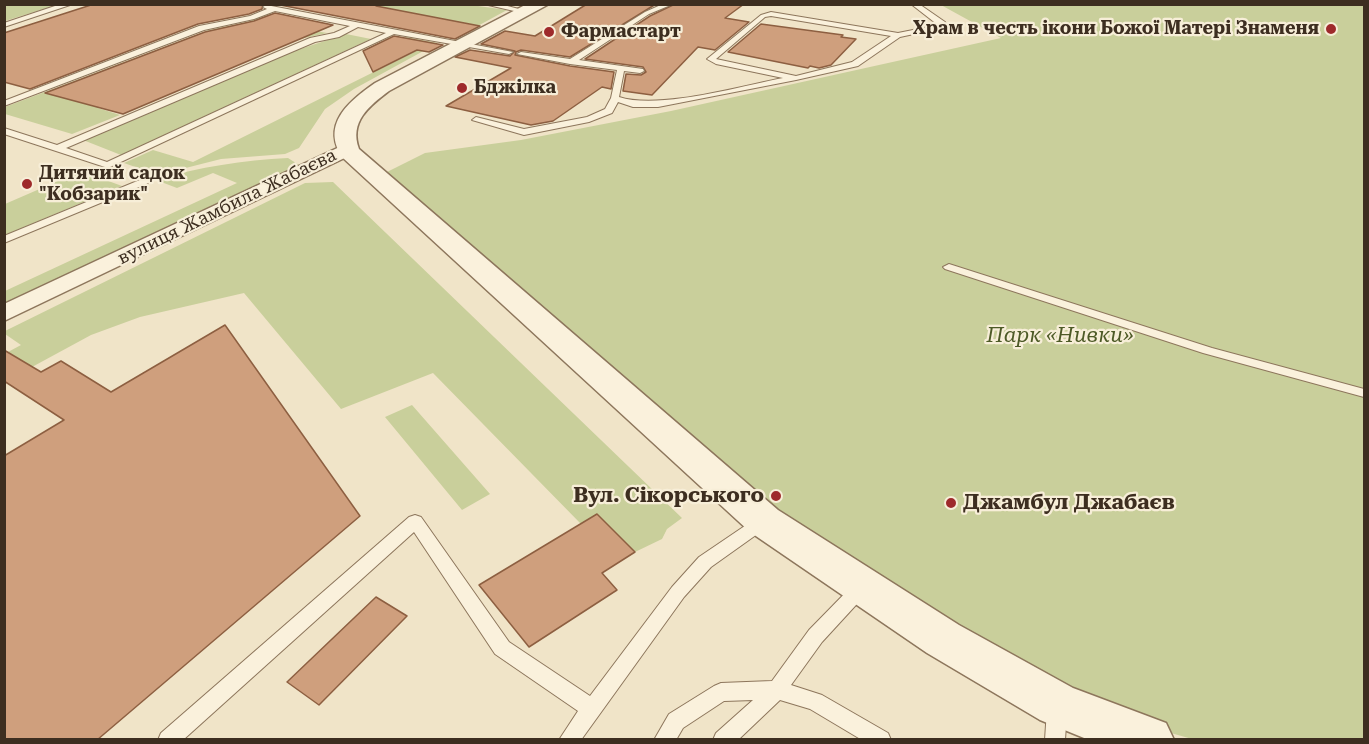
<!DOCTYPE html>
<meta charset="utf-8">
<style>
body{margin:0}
#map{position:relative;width:1369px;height:744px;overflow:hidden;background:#f0e4c8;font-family:"Roboto Serif",serif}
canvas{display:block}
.frame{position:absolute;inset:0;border:6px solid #3d2e20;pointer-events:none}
</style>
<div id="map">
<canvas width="1369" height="744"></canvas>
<div class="frame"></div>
</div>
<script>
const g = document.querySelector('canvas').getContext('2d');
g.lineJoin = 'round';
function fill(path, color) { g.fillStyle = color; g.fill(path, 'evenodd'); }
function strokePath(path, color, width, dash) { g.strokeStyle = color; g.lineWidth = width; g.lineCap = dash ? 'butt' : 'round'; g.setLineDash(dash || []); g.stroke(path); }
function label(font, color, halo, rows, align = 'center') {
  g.font = font + ' "Roboto Serif",serif'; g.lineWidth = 4.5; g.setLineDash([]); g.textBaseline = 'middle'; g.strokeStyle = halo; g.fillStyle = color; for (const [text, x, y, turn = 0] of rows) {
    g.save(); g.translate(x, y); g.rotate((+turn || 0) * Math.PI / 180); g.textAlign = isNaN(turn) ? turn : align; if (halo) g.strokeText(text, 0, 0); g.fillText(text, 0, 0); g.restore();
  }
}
const green = new Path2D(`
 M 5,4 L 57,4 L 57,5 L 5,21 Z
 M 366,5 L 471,5 L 507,10 L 463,34 L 471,24 Z
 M 941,5 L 1364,5 L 1364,739 L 1192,739 L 1125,720 L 959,630 L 793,525 L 385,173 L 425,153 L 521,140 L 671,111 L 1001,38 Z
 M 268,14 L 309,22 L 300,28 L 327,33 L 300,39 L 278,34 L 98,108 L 120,115 L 72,134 L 5,114 L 5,107 L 209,30 L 250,21 Z
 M 346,34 L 371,39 L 121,155 L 83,140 L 288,53 Z
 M 406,37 L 438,43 L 354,89 L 325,109 L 299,148 L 285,154 L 221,159 L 158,175 L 124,163 L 153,150 L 193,162 L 424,47 L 401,41 Z
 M 288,158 L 299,165 L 5,307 L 5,291 L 237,183 L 213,173 L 177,188 L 156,180 C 200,167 243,160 288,158 Z
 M 81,171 L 122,186 L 5,235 L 5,204 Z
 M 333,182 L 682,518 L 667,529 L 662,539 L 635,552 L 597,514 L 581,524 L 433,373 L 341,409 L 244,293 L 140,317 L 91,335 L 32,367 L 8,352 L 21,345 L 5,334 L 5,331 L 305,183 Z
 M 412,405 L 490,494 L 462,510 L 385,417 Z`);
const building = new Path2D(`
 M 94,4 L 263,4 L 262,9 L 249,14 L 198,24 L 30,89 L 4,82 L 4,33 Z
 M 275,4 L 380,4 L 376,6 L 480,26 L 455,39 Z
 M 587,4 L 656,4 L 570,57 L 521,50 L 516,52 L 515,55 L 570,66 L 614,72 L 611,89 L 602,87 L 553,121 L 531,125 L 446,106 L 511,68 L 455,57 L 470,50 L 510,56 L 515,51 L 481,44 L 505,31 L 535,36 Z
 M 675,4 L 744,4 L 725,18 L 749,22 L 715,50 L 698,47 L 652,95 L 623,91 L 626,74 L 641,75 L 646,72 L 643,67 L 585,59 L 650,16 Z
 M 275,13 L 333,25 L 123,114 L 45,93 L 205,32 L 254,21 Z
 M 761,24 L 843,35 L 841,37 L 856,39 L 831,65 L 819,68 L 810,66 L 808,68 L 728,52 Z
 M 394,36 L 443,45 L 429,52 L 417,50 L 373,72 L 363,51 Z
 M 225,325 L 360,516 L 97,740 L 4,740 L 4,456 L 64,420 L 4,381 L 4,350 L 41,372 L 61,361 L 111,392 Z
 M 597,514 L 635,552 L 602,573 L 617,590 L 529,647 L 479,585 Z
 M 376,597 L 407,616 L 319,705 L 287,682 Z`);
const service = new Path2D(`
 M 61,4 L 73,4 L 4,27 L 4,23 Z
 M 484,4 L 500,4 L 530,12 L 527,14 Z
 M 663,4 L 673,4 L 649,14 L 579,60 L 643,69 L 644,71 L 640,73 L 624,71 L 619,97 C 659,110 741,86 783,78 L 716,64 L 707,59 L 761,15 L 771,12 L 898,33 L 938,25 L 911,4 L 919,4 L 945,22 L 946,27 L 900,37 L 858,66 L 796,80 L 658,107 L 633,107 L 618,102 L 612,113 L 589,122 L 524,135 L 472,120 L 476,117 L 524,129 L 587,117 L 605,109 L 611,98 L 617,70 L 570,64 L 517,54 L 521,52 L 570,59 L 645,12 ZM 771,16 L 891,36 L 852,62 L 796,76 L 716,59 L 765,17 Z
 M 266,5 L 513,52 L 509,54 L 394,34 L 108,168 L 4,134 L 4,128 L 57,145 L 310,38 L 334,33 L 350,26 L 275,11 L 254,19 L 204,30 L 4,106 L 4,101 L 199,26 L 250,16 L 267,9 L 263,7 ZM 358,27 L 386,33 L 107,162 L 66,148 L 315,42 L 339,37 Z
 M 147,177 L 151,178 L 151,182 L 4,243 L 4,236 Z
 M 949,264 L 1212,348 L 1364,389 L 1364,397 L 1203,353 L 945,269 L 943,267 Z
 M 415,515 L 421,517 L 509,642 L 590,696 L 672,587 L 699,557 L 758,517 L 764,515 L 770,517 L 772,521 L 770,525 L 711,567 L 684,597 L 581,740 L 559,740 L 578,711 L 495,654 L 414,532 L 183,740 L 158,740 L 161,733 L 409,517 Z
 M 861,581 L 867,583 L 870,588 L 867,593 L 822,642 L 791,685 L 822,695 L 888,733 L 891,740 L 862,740 L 810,709 L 780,700 L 738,740 L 713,740 L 716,733 L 753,700 L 724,701 L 683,728 L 676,740 L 654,740 L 669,714 L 714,686 L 721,683 L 772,681 L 809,630 L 855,583 Z
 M 1057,700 L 1064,702 L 1067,709 L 1065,740 L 1045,740 L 1047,709 L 1050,702 Z`);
const minor = new Path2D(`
 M 348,143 L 355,145 L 357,149 L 355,153 L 4,321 L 4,304 Z`);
const tertiary = new Path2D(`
 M 527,4 L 549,4 L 389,91 C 369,106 349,122 359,149 L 778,510 L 959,625 L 1073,688 L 1166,723 L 1174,740 L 1089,740 L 1040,720 L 927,653 L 750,532 L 343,158 C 320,125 349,101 375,83 Z`);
const markers = [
 [1331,29,6,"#9e2a2b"],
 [549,32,6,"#9e2a2b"],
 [462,88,6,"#9e2a2b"],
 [27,184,6,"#9e2a2b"],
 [776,496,6,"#9e2a2b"],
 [951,503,6,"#9e2a2b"]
];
const farPoinames = [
 ["Храм в честь ікони Божої Матері Знаменя",1319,29,"right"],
 ["Фармастарт",561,32],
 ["Бджілка",474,88],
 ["Дитячий садок",39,174],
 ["\"Кобзарик\"",39,195]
];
const farStreetnames = [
 ["вулиця Жамбила Жабаєва",227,207,-26]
];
const parkNames = [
 ["Парк «Нивки»",1060,336]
];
const poiNames = [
 ["Вул. Сікорського",764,496],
 ["Джамбул Джабаєв",963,503,"left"]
];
fill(green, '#c9cf9b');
fill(building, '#cf9f7d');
strokePath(building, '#8d5f41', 1.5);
strokePath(service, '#8d765c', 2);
strokePath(minor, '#8d765c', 3);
strokePath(tertiary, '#8d765c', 3);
fill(service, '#faf1dc');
fill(minor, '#faf1dc');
fill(tertiary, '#faf1dc');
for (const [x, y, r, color] of markers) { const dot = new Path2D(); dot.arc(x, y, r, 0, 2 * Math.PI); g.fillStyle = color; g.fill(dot); strokePath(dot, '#f7eed8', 2); }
label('bold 18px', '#3d2e20', '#f7eed8', farPoinames, 'left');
label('18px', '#3d2e20', '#f7eed8', farStreetnames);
label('italic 21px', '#4d5a26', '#f7eed8', parkNames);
label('bold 21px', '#3d2e20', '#f7eed8', poiNames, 'right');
</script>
